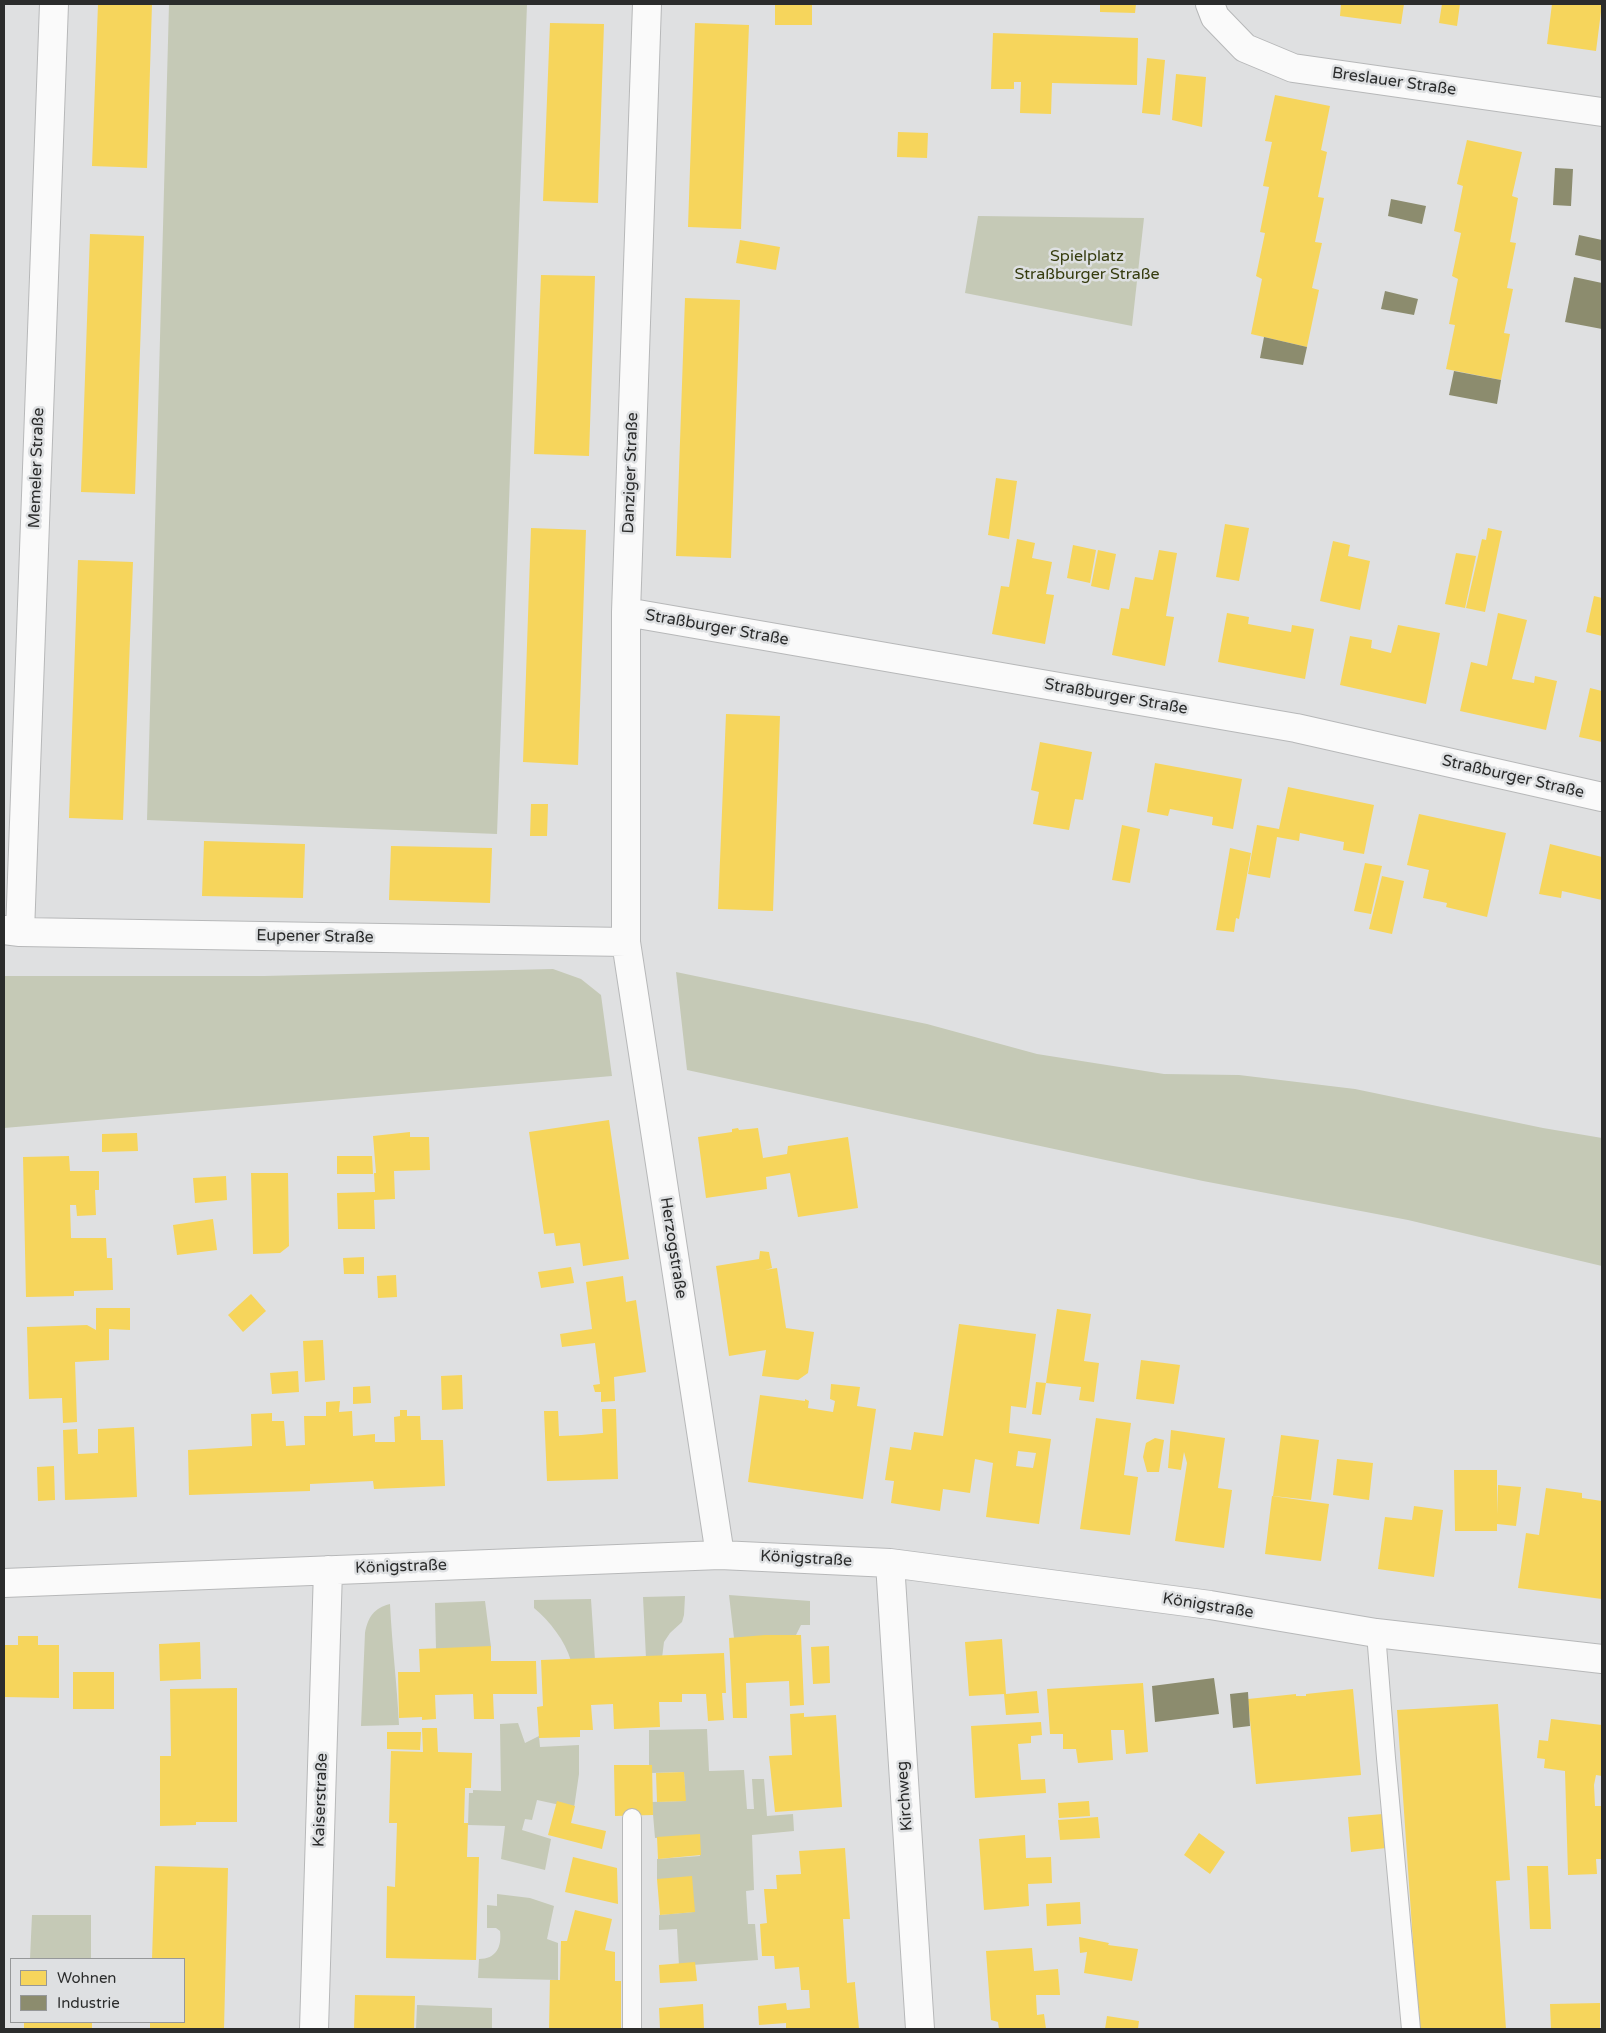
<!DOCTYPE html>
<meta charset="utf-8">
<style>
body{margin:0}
#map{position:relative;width:1606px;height:2033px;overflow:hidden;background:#dfe0e1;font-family:"Varela Round",sans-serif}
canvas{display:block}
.frame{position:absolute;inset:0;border:5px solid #2b2c2c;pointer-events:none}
.legend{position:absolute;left:10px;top:1958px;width:175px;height:65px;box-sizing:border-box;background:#dee0e2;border:1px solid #969899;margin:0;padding:6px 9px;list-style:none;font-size:15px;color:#2b2c2c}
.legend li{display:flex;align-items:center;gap:10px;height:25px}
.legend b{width:25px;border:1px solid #969899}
</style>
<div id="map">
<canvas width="1606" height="2033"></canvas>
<div class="frame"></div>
<ul class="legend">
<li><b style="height:14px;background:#f6d55c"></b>Wohnen</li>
<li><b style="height:14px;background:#8c8c6e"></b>Industrie</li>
</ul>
</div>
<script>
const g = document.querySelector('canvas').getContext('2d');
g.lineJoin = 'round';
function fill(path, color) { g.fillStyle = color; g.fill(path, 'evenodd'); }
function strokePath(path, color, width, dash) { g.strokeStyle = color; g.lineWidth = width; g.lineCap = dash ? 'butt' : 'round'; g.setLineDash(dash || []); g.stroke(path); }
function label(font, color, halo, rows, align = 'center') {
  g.font = font + ' "Varela Round",sans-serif'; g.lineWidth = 5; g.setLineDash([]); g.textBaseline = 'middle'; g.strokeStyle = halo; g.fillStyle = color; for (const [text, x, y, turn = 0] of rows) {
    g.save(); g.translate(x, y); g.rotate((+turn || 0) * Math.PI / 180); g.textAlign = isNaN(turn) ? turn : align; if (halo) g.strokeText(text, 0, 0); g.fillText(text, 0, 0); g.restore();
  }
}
const green = new Path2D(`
 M 169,4 L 527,4 L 497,834 L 147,820 Z
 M 978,216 L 1144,218 L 1132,326 L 965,293 Z
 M 553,969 L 581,979 L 601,995 L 612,1076 L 4,1128 L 4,976 L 264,976 Z
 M 676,972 L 927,1024 L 1037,1054 L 1164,1074 L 1239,1075 L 1355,1089 L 1543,1128 L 1602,1138 L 1602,1266 L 1408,1220 L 1203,1181 L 687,1070 Z
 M 729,1595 L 810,1601 L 810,1625 L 801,1625 L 796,1635 L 734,1638 Z
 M 685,1596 L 684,1615 L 682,1622 L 670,1633 L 664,1642 L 662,1658 L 646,1658 L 643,1597 Z
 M 591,1599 L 595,1660 L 571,1661 C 565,1641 550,1621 534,1608 L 534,1600 Z
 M 485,1601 L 491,1647 L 436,1649 L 435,1603 Z
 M 390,1604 C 392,1645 397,1684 399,1725 L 361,1726 L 365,1633 C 368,1617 374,1608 390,1604 Z
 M 518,1723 L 525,1743 L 539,1736 L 540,1747 L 579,1745 L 579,1774 L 574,1808 L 537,1800 L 532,1820 L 525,1819 L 522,1830 L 551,1839 L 545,1870 L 501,1859 L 505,1826 L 468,1825 L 469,1793 L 473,1793 L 473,1790 L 501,1791 L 500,1724 Z
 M 707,1729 L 709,1771 L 744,1770 L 747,1809 L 754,1809 L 752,1779 L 764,1779 L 767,1816 L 793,1814 L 794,1831 L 752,1835 L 754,1890 L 746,1891 L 748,1924 L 755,1924 L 758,1960 L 679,1966 L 677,1929 L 659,1930 L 659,1915 L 693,1912 L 691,1878 L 657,1880 L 657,1859 L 700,1856 L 698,1836 L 655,1838 L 652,1802 L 685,1801 L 684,1772 L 652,1773 L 652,1765 L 649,1765 L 649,1730 Z
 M 497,1894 L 530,1898 L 554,1906 L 547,1939 L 558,1943 L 558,1980 L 478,1978 L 479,1959 C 496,1959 502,1947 500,1931 L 496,1928 L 487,1928 L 487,1905 L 497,1906 Z
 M 32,1915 L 91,1915 L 91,1959 L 30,1959 Z
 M 417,2005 L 492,2008 L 492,2029 L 416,2029 Z`);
const homes = new Path2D(`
 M 98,4 L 152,4 L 147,168 L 92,166 Z
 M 775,4 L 812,4 L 812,25 L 775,25 Z
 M 1100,4 L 1136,4 L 1135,13 L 1100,12 Z
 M 1341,4 L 1404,4 L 1401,24 L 1340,16 Z
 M 1442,4 L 1460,4 L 1457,26 L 1439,23 Z
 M 1552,4 L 1602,4 L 1596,51 L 1547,44 Z
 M 550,23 L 604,24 L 598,203 L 543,201 Z
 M 695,23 L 749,25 L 741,229 L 688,227 Z
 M 993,33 L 1138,38 L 1137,85 L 1052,83 L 1051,114 L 1020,113 L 1021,82 L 1014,82 L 1014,89 L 991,89 Z
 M 1147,58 L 1165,60 L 1160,115 L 1142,113 Z
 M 1176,74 L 1206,77 L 1202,127 L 1172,120 Z
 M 1275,95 L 1330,106 L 1321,150 L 1327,152 L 1318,197 L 1324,198 L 1315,242 L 1322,243 L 1312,288 L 1319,290 L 1307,347 L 1251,334 L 1262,279 L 1256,276 L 1265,233 L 1260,232 L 1269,187 L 1263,186 L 1272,142 L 1265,141 Z
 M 898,132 L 928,133 L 927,158 L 897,157 Z
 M 1467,140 L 1522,152 L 1512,196 L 1518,198 L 1510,242 L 1516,243 L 1507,288 L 1513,289 L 1504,333 L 1510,334 L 1501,380 L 1446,369 L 1455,325 L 1449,324 L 1458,279 L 1452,276 L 1461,233 L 1454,231 L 1463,186 L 1457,184 Z
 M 90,234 L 144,236 L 135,494 L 81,492 Z
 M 740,240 L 780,247 L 776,270 L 736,263 Z
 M 541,275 L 595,276 L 589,456 L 534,454 Z
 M 685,298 L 740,300 L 731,558 L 676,556 Z
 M 996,478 L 1017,481 L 1009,539 L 988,535 Z
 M 1225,524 L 1249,528 L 1239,581 L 1216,577 Z
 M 531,528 L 586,530 L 578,765 L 523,762 Z
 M 1488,528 L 1502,531 L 1485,612 L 1466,608 L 1482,539 L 1486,540 Z
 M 1017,539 L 1035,543 L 1032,558 L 1052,562 L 1046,594 L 1054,595 L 1045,644 L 992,634 L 1001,586 L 1009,587 Z
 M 1333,541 L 1350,545 L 1348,556 L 1370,561 L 1360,610 L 1320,601 Z
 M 1073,545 L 1096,550 L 1090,583 L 1067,578 Z
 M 1098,550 L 1116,554 L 1109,590 L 1091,586 Z
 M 1159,550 L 1177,553 L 1166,616 L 1174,617 L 1165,666 L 1112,655 L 1121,608 L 1129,609 L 1135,577 L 1153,580 Z
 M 1456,553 L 1476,556 L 1465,608 L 1445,604 Z
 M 78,560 L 133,562 L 123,820 L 69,818 Z
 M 1594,596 L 1602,598 L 1602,636 L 1586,632 Z
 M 1227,613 L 1249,617 L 1248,624 L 1291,632 L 1292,625 L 1314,629 L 1305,679 L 1218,662 Z
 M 1498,613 L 1527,620 L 1512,679 L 1534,683 L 1535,676 L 1557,681 L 1546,730 L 1460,711 L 1471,662 L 1487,666 Z
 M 1398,625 L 1440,633 L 1426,704 L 1340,685 L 1350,636 L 1372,640 L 1371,648 L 1391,653 Z
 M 1590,688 L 1602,691 L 1602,742 L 1579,737 Z
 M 726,714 L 780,716 L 773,911 L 718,909 Z
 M 1040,742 L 1092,752 L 1083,800 L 1075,799 L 1069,830 L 1033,824 L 1039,792 L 1031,790 Z
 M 1155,763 L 1242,779 L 1233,829 L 1212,825 L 1213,817 L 1170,809 L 1168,816 L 1147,812 Z
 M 1288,787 L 1374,805 L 1364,854 L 1343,850 L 1344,842 L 1300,833 L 1299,841 L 1277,837 L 1270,878 L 1248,874 L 1257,825 L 1279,829 Z
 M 531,804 L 548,804 L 547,836 L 530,836 Z
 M 1419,814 L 1506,833 L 1487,917 L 1446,907 L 1447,903 L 1423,898 L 1429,870 L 1407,865 Z
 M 1122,825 L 1140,829 L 1130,883 L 1112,880 Z
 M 204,841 L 305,844 L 303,898 L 202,896 Z
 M 1550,844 L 1602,857 L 1602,900 L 1562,891 L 1561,898 L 1539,894 Z
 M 391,846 L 492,848 L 490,903 L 389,900 Z
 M 1230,848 L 1251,853 L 1239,919 L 1236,918 L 1234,932 L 1216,930 Z
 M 1365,863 L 1382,866 L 1371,914 L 1354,911 Z
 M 1382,876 L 1404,881 L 1392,934 L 1369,929 Z
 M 609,1120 L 629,1259 L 583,1266 L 580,1243 L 556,1246 L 554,1233 L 544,1234 L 529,1132 Z
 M 738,1128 L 739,1130 L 758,1128 L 763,1158 L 787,1154 L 788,1146 L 848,1137 L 858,1208 L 798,1217 L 790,1173 L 766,1177 L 767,1189 L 706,1198 L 698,1137 L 732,1132 L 732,1129 Z
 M 410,1132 L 410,1137 L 429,1137 L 430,1170 L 394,1171 L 395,1199 L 374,1200 L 375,1229 L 338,1229 L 337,1193 L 375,1192 L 374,1173 L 376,1173 L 373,1136 Z
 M 137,1133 L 138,1151 L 102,1152 L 102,1134 Z
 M 69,1156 L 70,1171 L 99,1171 L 99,1190 L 95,1190 L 96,1215 L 77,1216 L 76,1205 L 70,1205 L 71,1238 L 106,1238 L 107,1258 L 112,1258 L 113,1290 L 74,1291 L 74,1296 L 26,1297 L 23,1157 Z
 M 337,1156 L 372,1156 L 373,1174 L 337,1174 Z
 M 251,1173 L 288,1173 L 289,1246 L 280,1253 L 253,1254 Z
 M 226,1176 L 227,1200 L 195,1203 L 193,1178 Z
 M 213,1219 L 217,1250 L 177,1255 L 173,1225 Z
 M 760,1251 L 769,1252 L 772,1268 L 765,1270 L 777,1268 L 786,1328 L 814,1332 L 808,1373 L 798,1380 L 762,1376 L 766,1350 L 729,1356 L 716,1266 L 759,1259 Z
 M 364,1257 L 364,1274 L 344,1274 L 343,1258 Z
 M 571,1267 L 574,1283 L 541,1288 L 538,1272 Z
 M 396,1275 L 397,1297 L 378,1298 L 377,1276 Z
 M 623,1276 L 626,1302 L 636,1300 L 646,1372 L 614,1377 L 615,1401 L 601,1402 L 601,1392 L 595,1392 L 593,1385 L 600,1384 L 595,1343 L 562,1347 L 560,1334 L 592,1329 L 586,1282 Z
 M 251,1294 L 266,1311 L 243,1332 L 228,1315 Z
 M 96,1308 L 130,1308 L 130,1330 L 109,1329 L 109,1360 L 75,1362 L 77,1422 L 63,1423 L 62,1398 L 29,1399 L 27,1327 L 87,1325 L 96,1330 Z
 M 1057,1309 L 1091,1314 L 1084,1361 L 1099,1363 L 1094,1402 L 1079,1400 L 1081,1387 L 1046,1383 Z
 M 959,1324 L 1036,1334 L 1026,1408 L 1011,1406 L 1009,1433 L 1051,1439 L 1039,1524 L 986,1517 L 993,1463 L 975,1459 L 970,1493 L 943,1489 L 940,1511 L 891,1503 L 894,1481 L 885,1480 L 890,1447 L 911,1450 L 914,1432 L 943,1436 ZM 1018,1451 L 1036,1453 L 1033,1468 L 1016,1466 Z
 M 323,1340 L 325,1380 L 305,1382 L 303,1341 Z
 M 1141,1360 L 1180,1365 L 1174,1404 L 1136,1399 Z
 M 298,1371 L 299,1392 L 272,1394 L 270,1373 Z
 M 462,1375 L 463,1409 L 442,1410 L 441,1376 Z
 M 1036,1382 L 1046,1383 L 1041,1415 L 1032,1414 Z
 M 831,1384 L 860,1387 L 857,1406 L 876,1409 L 863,1499 L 748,1482 L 760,1395 L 805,1401 L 805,1399 L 809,1401 L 808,1408 L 833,1412 L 835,1401 L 830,1399 Z
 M 370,1386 L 371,1403 L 353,1404 L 353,1387 Z
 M 340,1401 L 339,1412 L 352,1411 L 353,1436 L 375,1434 L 375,1442 L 395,1442 L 394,1417 L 400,1416 L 400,1410 L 407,1410 L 407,1416 L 420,1416 L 421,1440 L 443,1440 L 445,1486 L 374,1489 L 373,1481 L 310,1484 L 310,1491 L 189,1495 L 188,1450 L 252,1446 L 251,1414 L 272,1413 L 272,1421 L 284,1421 L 286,1446 L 305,1445 L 304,1416 L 326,1416 L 326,1402 Z
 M 602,1409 L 616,1409 L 618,1479 L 547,1481 L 544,1411 L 558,1411 L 559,1436 L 581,1435 L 603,1433 Z
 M 1096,1418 L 1131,1423 L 1124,1475 L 1138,1477 L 1130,1535 L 1080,1529 Z
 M 134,1427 L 137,1497 L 65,1500 L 63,1430 L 77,1429 L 78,1454 L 98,1453 L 98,1429 Z
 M 1171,1430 L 1225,1438 L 1218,1488 L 1232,1490 L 1224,1548 L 1175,1541 L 1187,1463 L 1184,1452 L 1181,1470 L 1168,1468 Z
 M 1281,1435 L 1319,1440 L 1311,1500 L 1273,1496 Z
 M 1155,1438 L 1164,1440 L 1159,1472 L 1147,1472 L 1143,1457 L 1146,1443 Z
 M 1337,1459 L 1373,1463 L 1369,1500 L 1333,1495 Z
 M 54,1466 L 55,1500 L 38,1501 L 37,1467 Z
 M 1454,1470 L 1497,1470 L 1497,1514 L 1498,1485 L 1521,1487 L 1516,1526 L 1497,1524 L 1497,1531 L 1455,1531 Z
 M 1546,1488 L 1582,1493 L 1582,1498 L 1602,1501 L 1602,1599 L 1518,1588 L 1526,1533 L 1539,1535 Z
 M 1272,1496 L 1329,1504 L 1321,1561 L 1265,1554 Z
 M 1414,1506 L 1443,1510 L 1434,1577 L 1378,1569 L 1385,1517 L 1412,1520 Z
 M 765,1635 L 801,1635 L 804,1705 L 790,1706 L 789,1681 L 746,1683 L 747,1718 L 733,1718 L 729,1638 Z
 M 18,1636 L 38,1636 L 38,1645 L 59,1645 L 59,1698 L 4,1697 L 4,1645 L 18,1645 Z
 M 1002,1639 L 1006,1694 L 1037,1691 L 1039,1713 L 1006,1715 L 1004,1694 L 969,1696 L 965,1642 Z
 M 200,1642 L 201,1679 L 160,1681 L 159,1644 Z
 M 491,1646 L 491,1661 L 536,1661 L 537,1694 L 493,1694 L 494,1719 L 474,1719 L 473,1694 L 435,1695 L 436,1719 L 422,1720 L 422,1717 L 399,1718 L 398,1672 L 420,1672 L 419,1649 Z
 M 829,1646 L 830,1683 L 813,1684 L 811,1647 Z
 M 724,1653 L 726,1693 L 722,1693 L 724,1720 L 708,1721 L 706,1694 L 682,1694 L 682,1702 L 659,1702 L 660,1727 L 614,1729 L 613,1704 L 591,1705 L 593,1730 L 580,1730 L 580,1737 L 539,1738 L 537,1707 L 543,1706 L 541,1660 Z
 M 73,1672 L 114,1672 L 114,1709 L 73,1709 Z
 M 1143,1683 L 1148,1752 L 1126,1754 L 1124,1730 L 1111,1730 L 1113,1760 L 1078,1763 L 1076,1749 L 1063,1749 L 1063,1734 L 1050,1734 L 1047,1689 Z
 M 237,1688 L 237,1822 L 196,1822 L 196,1825 L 160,1826 L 160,1756 L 171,1756 L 170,1689 Z
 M 1353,1689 L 1361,1775 L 1256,1784 L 1248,1699 L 1296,1694 L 1296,1696 L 1306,1696 L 1306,1694 Z
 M 1498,1704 L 1510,1880 L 1496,1881 L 1506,2029 L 1419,2029 L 1397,1710 Z
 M 804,1713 L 804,1717 L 836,1715 L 842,1807 L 775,1812 L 769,1756 L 792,1755 L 790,1714 Z
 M 1551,1719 L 1602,1725 L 1602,1776 L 1596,1775 L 1594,1785 L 1595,1806 L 1602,1806 L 1602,1859 L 1596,1859 L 1597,1874 L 1568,1875 L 1565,1771 L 1544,1768 L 1545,1759 L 1537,1758 L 1539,1740 L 1548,1741 Z
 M 1041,1722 L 1042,1735 L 1031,1736 L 1031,1743 L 1018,1744 L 1021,1780 L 1045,1779 L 1046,1793 L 975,1798 L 971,1726 Z
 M 422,1728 L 437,1728 L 438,1752 L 472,1753 L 471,1788 L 465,1788 L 464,1823 L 468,1823 L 467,1857 L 479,1857 L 476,1960 L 386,1958 L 387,1886 L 395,1887 L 397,1823 L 389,1823 L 391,1751 L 423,1752 Z
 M 387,1732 L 421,1732 L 420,1750 L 387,1749 Z
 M 614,1765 L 652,1765 L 653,1815 L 615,1816 Z
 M 684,1772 L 686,1801 L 657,1802 L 656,1773 Z
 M 557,1801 L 575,1806 L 571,1823 L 606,1831 L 602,1849 L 548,1835 Z
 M 1089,1801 L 1090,1816 L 1059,1818 L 1058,1803 Z
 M 1383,1814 L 1386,1848 L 1351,1852 L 1348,1817 Z
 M 1098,1817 L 1100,1838 L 1060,1840 L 1058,1820 Z
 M 1199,1833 L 1225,1852 L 1210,1874 L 1184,1855 Z
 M 700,1834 L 701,1855 L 658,1859 L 657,1837 Z
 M 1025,1835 L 1026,1858 L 1051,1857 L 1052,1883 L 1028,1884 L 1029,1906 L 984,1910 L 979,1839 Z
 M 845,1848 L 850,1919 L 843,1919 L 847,1983 L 855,1982 L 855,1984 L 859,2029 L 786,2029 L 786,2023 L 759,2025 L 758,2006 L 786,2003 L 787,2010 L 810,2008 L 809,1990 L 801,1990 L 799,1967 L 775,1969 L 774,1956 L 762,1956 L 760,1924 L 767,1923 L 764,1889 L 777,1889 L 776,1875 L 801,1874 L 799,1851 Z
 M 573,1857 L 617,1868 L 618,1904 L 565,1892 Z
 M 155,1866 L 228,1868 L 224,2029 L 150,2029 L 150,2022 L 184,2022 L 184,1959 L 152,1959 Z
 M 1527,1866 L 1548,1866 L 1551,1929 L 1530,1929 Z
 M 692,1876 L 695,1912 L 660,1915 L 657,1879 Z
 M 1080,1902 L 1081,1924 L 1047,1926 L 1046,1904 Z
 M 575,1910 L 612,1919 L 605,1950 L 615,1952 L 615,1981 L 621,1981 L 621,2029 L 549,2029 L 550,1980 L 560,1980 L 561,1941 L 567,1941 Z
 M 1079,1937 L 1109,1943 L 1108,1945 L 1138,1949 L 1132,1981 L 1084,1973 L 1087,1952 L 1080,1953 Z
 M 1032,1948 L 1034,1971 L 1058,1969 L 1060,1995 L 1036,1995 L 1037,2015 L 1044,2014 L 1046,2029 L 999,2029 L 998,2022 L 991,2020 L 986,1951 Z
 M 695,1962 L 697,1981 L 660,1983 L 659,1965 Z
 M 355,1995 L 415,1996 L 414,2029 L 354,2029 Z
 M 1600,2003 L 1600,2029 L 1551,2029 L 1550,2004 Z
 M 703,2004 L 704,2029 L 660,2029 L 659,2008 Z
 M 1107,2016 L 1139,2021 L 1138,2029 L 1105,2029 Z
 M 24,2022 L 92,2022 L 92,2029 L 24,2029 Z`);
const industry = new Path2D(`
 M 1555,168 L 1573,169 L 1571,206 L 1553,205 Z
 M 1391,199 L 1426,206 L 1422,224 L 1388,216 Z
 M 1579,235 L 1602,240 L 1602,261 L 1575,255 Z
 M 1574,277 L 1602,283 L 1602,329 L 1565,322 Z
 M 1385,291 L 1418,299 L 1414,315 L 1381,309 Z
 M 1264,337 L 1307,347 L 1303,365 L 1260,358 Z
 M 1454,371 L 1501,380 L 1497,404 L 1449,395 Z
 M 1214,1678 L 1219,1714 L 1155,1722 L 1152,1686 Z
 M 1248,1692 L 1250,1726 L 1233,1728 L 1230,1694 Z`);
const service = new Path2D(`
 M 1376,1633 L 1386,1758 L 1411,2029
 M 632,1818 L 632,2029`);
const minor = new Path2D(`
 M 647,4 L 626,612 L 626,942 L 720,1555
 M 1210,4 L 1215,17 L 1245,48 L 1293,68 L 1602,112
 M 626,612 L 1296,728 L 1602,797
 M 4,930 L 20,932 L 626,942
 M 20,932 L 54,4
 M 890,1563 L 920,2029
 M 4,1583 L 720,1555 L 890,1563 L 1210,1605 L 1376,1633 L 1602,1659
 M 314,2029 L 328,1570`);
const streetNames = [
 ["Breslauer Straße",1394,82,8],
 ["Memeler Straße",37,468,-88],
 ["Danziger Straße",631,473,-88],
 ["Straßburger Straße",717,628,10],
 ["Straßburger Straße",1116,697,10],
 ["Straßburger Straße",1513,777,13],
 ["Eupener Straße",315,937,1],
 ["Herzogstraße",673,1248,81],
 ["Königstraße",806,1559,3],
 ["Königstraße",401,1567,-2],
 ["Königstraße",1208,1606,9],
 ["Kirchweg",905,1796,-94],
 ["Kaiserstraße",321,1800,-88]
];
const parkNames = [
 ["Spielplatz",1087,257],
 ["Straßburger Straße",1087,275]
];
fill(green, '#c5c9b6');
fill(homes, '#f6d55c');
fill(industry, '#8c8c6e');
strokePath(service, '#b7b8b9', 20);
strokePath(minor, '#b7b8b9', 30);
strokePath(service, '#fafafa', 18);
strokePath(minor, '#fafafa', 28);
label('16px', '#2b2c2c', '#dee0e2', streetNames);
label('16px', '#363c0f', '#dee0e2', parkNames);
</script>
